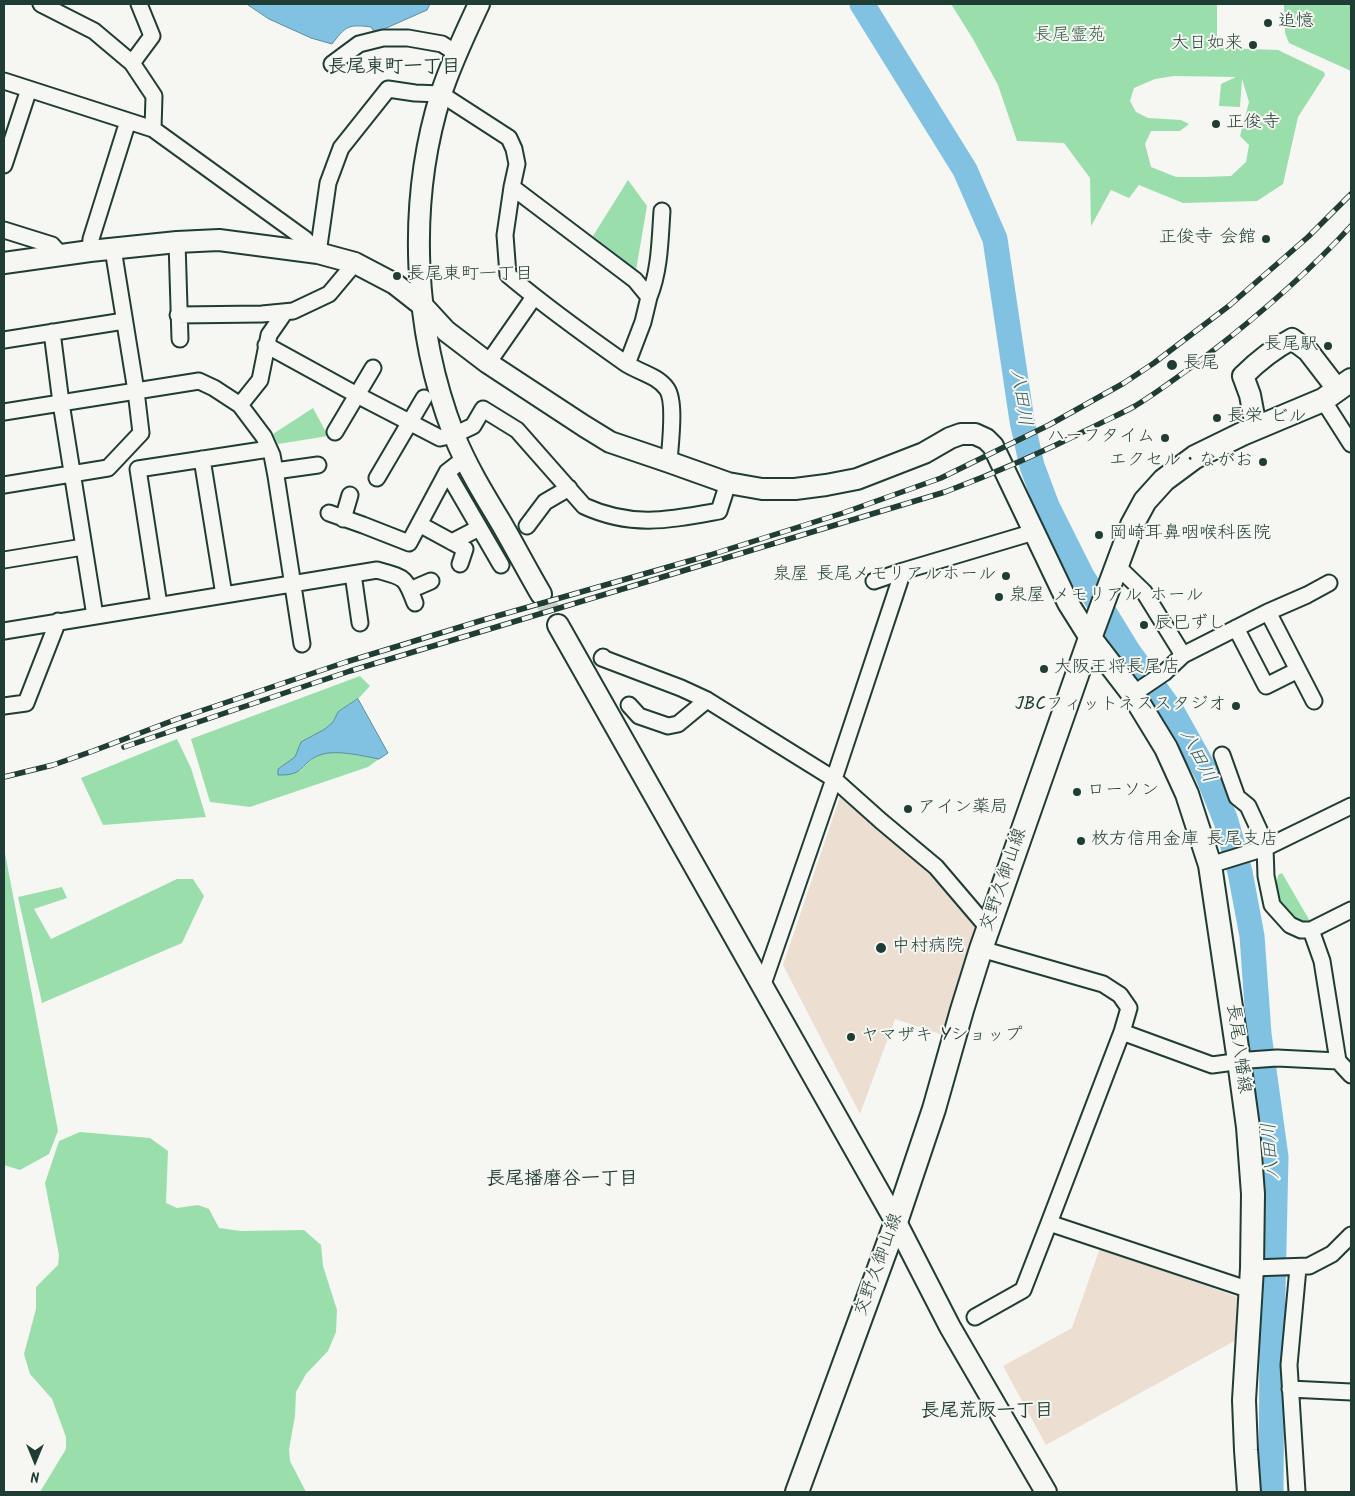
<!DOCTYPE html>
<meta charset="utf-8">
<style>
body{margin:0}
#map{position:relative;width:1355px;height:1496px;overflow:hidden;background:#f6f6f2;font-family:Kalam,sans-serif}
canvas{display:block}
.frame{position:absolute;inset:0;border:5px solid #1f3d34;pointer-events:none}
.north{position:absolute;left:10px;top:1436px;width:50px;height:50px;-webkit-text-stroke:4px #f6f6f2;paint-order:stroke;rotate:180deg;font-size:14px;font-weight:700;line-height:20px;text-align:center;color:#1f3d34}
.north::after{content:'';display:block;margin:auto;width:18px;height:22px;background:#1f3d34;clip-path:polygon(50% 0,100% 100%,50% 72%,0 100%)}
</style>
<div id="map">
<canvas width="1355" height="1496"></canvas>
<div class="frame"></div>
<div class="north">N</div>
</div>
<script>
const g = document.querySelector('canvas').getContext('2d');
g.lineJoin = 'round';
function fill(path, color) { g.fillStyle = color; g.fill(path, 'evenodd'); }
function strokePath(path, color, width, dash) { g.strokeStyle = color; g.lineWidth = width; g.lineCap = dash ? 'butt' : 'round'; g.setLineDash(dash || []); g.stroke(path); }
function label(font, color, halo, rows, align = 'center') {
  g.font = font + ' Kalam,"Klee One",sans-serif'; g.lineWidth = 4; g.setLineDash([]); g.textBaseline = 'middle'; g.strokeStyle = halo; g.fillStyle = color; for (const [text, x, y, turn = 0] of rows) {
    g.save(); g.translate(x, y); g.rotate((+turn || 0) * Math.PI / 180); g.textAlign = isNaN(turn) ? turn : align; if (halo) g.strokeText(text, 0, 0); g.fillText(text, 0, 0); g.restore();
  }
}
const built = new Path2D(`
 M 840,797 L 935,874 L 978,930 L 943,1035 L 895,1019 L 860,1114 L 783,965 Z
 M 1100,1248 L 1240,1298 L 1236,1340 L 1046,1445 L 1003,1366 L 1072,1328 Z`);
const green = new Path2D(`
 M 951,4 L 1217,4 L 1217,42 L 1225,48 L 1278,50 L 1324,72 L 1325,75 L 1298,117 L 1283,184 L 1257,201 L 1183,203 L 1139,185 L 1129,198 L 1111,190 L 1091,226 L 1090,178 L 1064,143 L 1017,141 L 998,85 L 973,39 ZM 1174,76 L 1236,77 L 1221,84 L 1219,106 L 1240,107 L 1242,79 L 1249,102 L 1240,136 L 1249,145 L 1246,162 L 1231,176 L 1204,177 L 1176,177 L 1151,167 L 1145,144 L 1151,131 L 1180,131 L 1189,124 L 1181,120 L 1148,118 L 1136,112 L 1130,101 L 1134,88 L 1155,79 Z
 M 1284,4 L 1351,4 L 1351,71 L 1289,43 L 1285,33 Z
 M 628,180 L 647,206 L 636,270 L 593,236 Z
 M 313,408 L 328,436 L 278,444 L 273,434 Z
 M 360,676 L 370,686 L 358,699 L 338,712 L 333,722 L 325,729 L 301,742 L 295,757 L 278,769 L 300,771 C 306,765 313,756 322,754 C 341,750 361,756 379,759 L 368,767 L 250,807 L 210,802 L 191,739 Z
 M 177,739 L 191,768 L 206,817 L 103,825 L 81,778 Z
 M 4,848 L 58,1131 L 49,1154 L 20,1170 L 4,1165 Z
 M 1282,873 L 1311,923 L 1302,926 L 1292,919 L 1280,900 L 1276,886 L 1278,875 Z
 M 177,879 L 193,879 L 204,896 L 182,943 L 42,1003 L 18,897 L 62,887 L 67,898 L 34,909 L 51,939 Z
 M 80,1132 L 150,1138 L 168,1151 L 166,1203 L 177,1208 L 198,1205 L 209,1209 L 219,1228 L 241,1231 L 304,1230 L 321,1245 L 323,1266 L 337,1310 L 336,1332 L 328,1351 L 306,1374 L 296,1392 L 295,1416 L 289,1449 L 290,1461 L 306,1492 L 40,1492 L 66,1449 L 66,1437 L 52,1399 L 30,1374 L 24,1354 L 36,1309 L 36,1287 L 58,1265 L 59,1255 L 45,1183 L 59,1141 Z`);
const water = new Path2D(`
 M 247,4 L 430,4 L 427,10 L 375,33 L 371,27 C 348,24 346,26 332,44 L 311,38 L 269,19 Z
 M 358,699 L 388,753 L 379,759 C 363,756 335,749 320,755 C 300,762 306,776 278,775 L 278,769 L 295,757 L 301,742 L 325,729 L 333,722 L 338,712 Z`);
const river = new Path2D(`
 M 862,4 L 965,170 L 995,239 L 1022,421 L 1032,466 L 1047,506 L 1082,576 L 1128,651 L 1173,713 L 1207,774 L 1226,821 L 1240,872 L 1252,936 L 1259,1034 L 1276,1157 L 1272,1336 L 1271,1492`);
const tertiaryTunnel = new Path2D(`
 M 541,594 L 558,625`);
const minor = new Path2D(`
 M 41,4 L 94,31 L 132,63 L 154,96 L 153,129
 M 132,63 L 152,36 L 139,4
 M 332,64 L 359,44 L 383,38 L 408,38 L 442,44 L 456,53
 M 4,81 L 153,129 L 305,239 L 318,253
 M 4,165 L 29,89
 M 512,187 L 635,280 L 649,297 L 643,322 L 627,364
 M 4,230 L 52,245 L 61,255
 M 177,242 L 180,339
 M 90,251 L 91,239 L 128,121
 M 318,253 L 328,183 L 341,148 L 388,89 L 415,93 L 441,94 L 509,138 L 514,149 L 517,164 L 512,187 L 505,235 L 508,275 C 545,306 585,335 625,363 C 638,372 657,375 667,389 C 676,402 670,445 669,462
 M 649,297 C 660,270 660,239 662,211
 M 178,315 L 262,314 L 293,311 L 329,294 L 355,263
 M 52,332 L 61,403 L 95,616
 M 4,340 L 124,321
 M 266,345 L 357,395 L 440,438 L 454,435 L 473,426 L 483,409 L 517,430 L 584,506 C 632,528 669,520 719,511 L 728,483
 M 488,363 L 534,297
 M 1323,400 L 1351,444
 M 240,405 L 260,380 L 269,335 L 285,312
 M 4,412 L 199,381 L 214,388 L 240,405 L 264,437 L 272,455 L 276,476 L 302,644
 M 335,432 L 373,368
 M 202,459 L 224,595
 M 275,471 L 318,465
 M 447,472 L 501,565
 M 377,478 L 424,398
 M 4,485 L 108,468 L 141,433 L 136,391 L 113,249
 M 329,513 L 363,525 L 409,543 L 447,472 L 465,458
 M 343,519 L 350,495
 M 419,524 L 465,549 L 460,564
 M 527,526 L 545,502 L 569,488
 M 452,542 L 479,528
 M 4,560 L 83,547
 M 1116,565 L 1144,592 L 1183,655
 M 353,574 L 360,623
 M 874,581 L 903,571 L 1034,532
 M 410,590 L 431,581
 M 159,605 L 138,469 L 269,449
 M 1268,612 L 1314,701
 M 1236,628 L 1266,686 L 1298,670
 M 4,631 L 377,570 C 405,578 405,576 415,603
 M 603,657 L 602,658 L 681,688 L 707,700 L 834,779 L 881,821 L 936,867 L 988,928
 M 1133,694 L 1164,673 L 1183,655 L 1268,612 L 1307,595 L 1329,583
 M 629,705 L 639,716 L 668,726 L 678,724 L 707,700
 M 4,706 L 26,703 L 58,621
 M 1222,755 L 1237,797 L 1248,806 L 1260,832 L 1265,848 L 1266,876 L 1272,905 L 1290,925 L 1301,930 L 1311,930 L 1351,910
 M 1210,865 L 1265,848 L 1351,806
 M 1311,930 L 1322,961 L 1338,1061
 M 981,949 L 1103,984 L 1120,995 L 1129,1008 L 1122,1032 L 1212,1065 L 1249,1060 L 1277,1058 L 1338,1061 L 1351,1075
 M 762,987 L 834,779 L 903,571
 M 1049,1223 L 1122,1032
 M 1252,1268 L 1309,1266 L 1332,1254 L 1351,1235
 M 975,1317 L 1023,1290 L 1049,1223 L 1250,1290
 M 1290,1389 L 1351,1392
 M 1297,1492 L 1289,1365 L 1298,1268`);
const tertiary = new Path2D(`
 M 479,4 C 465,34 451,63 441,94 C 407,202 413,330 454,435 C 466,465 483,493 500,521 C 514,545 527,570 541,594
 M 4,263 L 90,251 L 177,242 L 219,240 L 318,253 L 355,263 L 395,284 L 423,306 L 446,331 L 488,363 L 584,426 L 610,442 L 669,462 L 728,483 L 762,489 L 795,489 L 826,485 L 857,479 L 924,453 L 950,438 L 961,434 L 975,434 L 986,439 L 993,446 L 1068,603 L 1090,638
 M 1256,427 L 1250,395 L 1243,376 C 1258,361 1273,349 1292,339 L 1308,351 L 1338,390
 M 558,625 L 896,1222 L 950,1327 L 1046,1492`);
const secondary = new Path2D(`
 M 1090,638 L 1133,694 L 1166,748 L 1187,794 L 1210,865 L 1239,1061 L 1248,1127 L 1253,1194 L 1252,1268 L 1244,1400 L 1246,1450 L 1249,1492
 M 797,1492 L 896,1222 L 934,1109 L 962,1010 L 981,949 L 1090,638 L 1132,525 L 1145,501 L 1164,480 L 1195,457 L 1242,434 L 1323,400 L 1351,380`);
const rail = new Path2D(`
 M 124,747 L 350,671 L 945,492 C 995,473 1043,452 1091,428 C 1106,420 1121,414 1135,406 C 1161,390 1186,371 1210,353 C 1260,314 1308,273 1351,226
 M 4,777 L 53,765 L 93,751 L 177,719 L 346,662 L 483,620 L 710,555 L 843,513 L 941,478 L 1049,425 L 1124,383 L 1154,363 L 1230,305 L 1308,237 L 1351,194`);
const markers = [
 [1268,23,5,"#1f3d34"],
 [1253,45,5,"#1f3d34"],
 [1216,124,5,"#1f3d34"],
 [1266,239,5,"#1f3d34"],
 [397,276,5,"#1f3d34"],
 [1328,346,5,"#1f3d34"],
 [1172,365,6,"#1f3d34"],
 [1217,418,5,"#1f3d34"],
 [1165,438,5,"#1f3d34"],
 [1263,462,5,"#1f3d34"],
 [1099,535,5,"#1f3d34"],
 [1006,576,5,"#1f3d34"],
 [999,597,5,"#1f3d34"],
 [1144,625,5,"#1f3d34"],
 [1044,669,5,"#1f3d34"],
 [1236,706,5,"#1f3d34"],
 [1077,792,5,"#1f3d34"],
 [908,809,5,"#1f3d34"],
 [1081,841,5,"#1f3d34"],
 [881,948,6,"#1f3d34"],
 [851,1037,5,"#1f3d34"]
];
const poiNames = [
 ["追憶",1278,23],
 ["大日如来",1243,45,"right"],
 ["正俊寺",1226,124],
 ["正俊寺 会館",1256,239,"right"],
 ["長尾東町一丁目",407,276],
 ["長尾駅",1318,346,"right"],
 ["長尾",1183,365],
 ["長栄 ビル",1227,418],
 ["ハーフタイム",1155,438,"right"],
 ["エクセル・ながお",1253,462,"right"],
 ["岡崎耳鼻咽喉科医院",1109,535],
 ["泉屋 長尾メモリアルホール",996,576,"right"],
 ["泉屋 メモリアル ホール",1009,597],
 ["辰巳ずし",1154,625],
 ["大阪王将長尾店",1054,669],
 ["JBCフィットネススタジオ",1226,706,"right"],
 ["ローソン",1087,792],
 ["アイン薬局",918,809],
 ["枚方信用金庫 長尾支店",1091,841],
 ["中村病院",892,948],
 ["ヤマザキ Yショップ",861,1037]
];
const parkNames = [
 ["長尾霊苑",1070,37]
];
const streetNames = [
 ["交野久御山線",1005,880,-71],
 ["長尾八幡線",1237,1049,82],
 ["交野久御山線",880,1265,-70]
];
const neighbourhoodNames = [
 ["長尾東町一丁目",394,69],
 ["長尾播磨谷一丁目",562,1181],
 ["長尾荒阪一丁目",987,1413]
];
const waterNames = [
 ["八田川",1019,398,81],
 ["八田川",1196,757,63],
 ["八田川",1273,1151,-94]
];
fill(built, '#ecdfd2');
fill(green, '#9adfab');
fill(water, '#81c2e2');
strokePath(water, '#5a8d9c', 1);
strokePath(river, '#81c2e2', 25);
strokePath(tertiaryTunnel, '#cbd1cc', 20, [20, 10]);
strokePath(minor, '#1f3d34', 19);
strokePath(tertiary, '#1f3d34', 24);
strokePath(secondary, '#1f3d34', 26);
strokePath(minor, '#f6f6f2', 15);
strokePath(tertiary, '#f6f6f2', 20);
strokePath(secondary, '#f6f6f2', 22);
strokePath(rail, '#1f3d34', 5.5);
strokePath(rail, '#f6f6f2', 4, [11]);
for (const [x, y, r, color] of markers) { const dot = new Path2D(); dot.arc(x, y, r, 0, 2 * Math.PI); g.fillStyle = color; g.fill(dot); strokePath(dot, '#f6f6f2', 2); }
label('18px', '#1f3d34', '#f6f6f2', poiNames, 'left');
label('18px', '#385d4c', '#f6f6f2', parkNames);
label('18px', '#1f3d34', '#f6f6f2', streetNames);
label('bold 19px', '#1f3d34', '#f6f6f2', neighbourhoodNames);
label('italic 19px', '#385e60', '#f6f6f2', waterNames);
</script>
